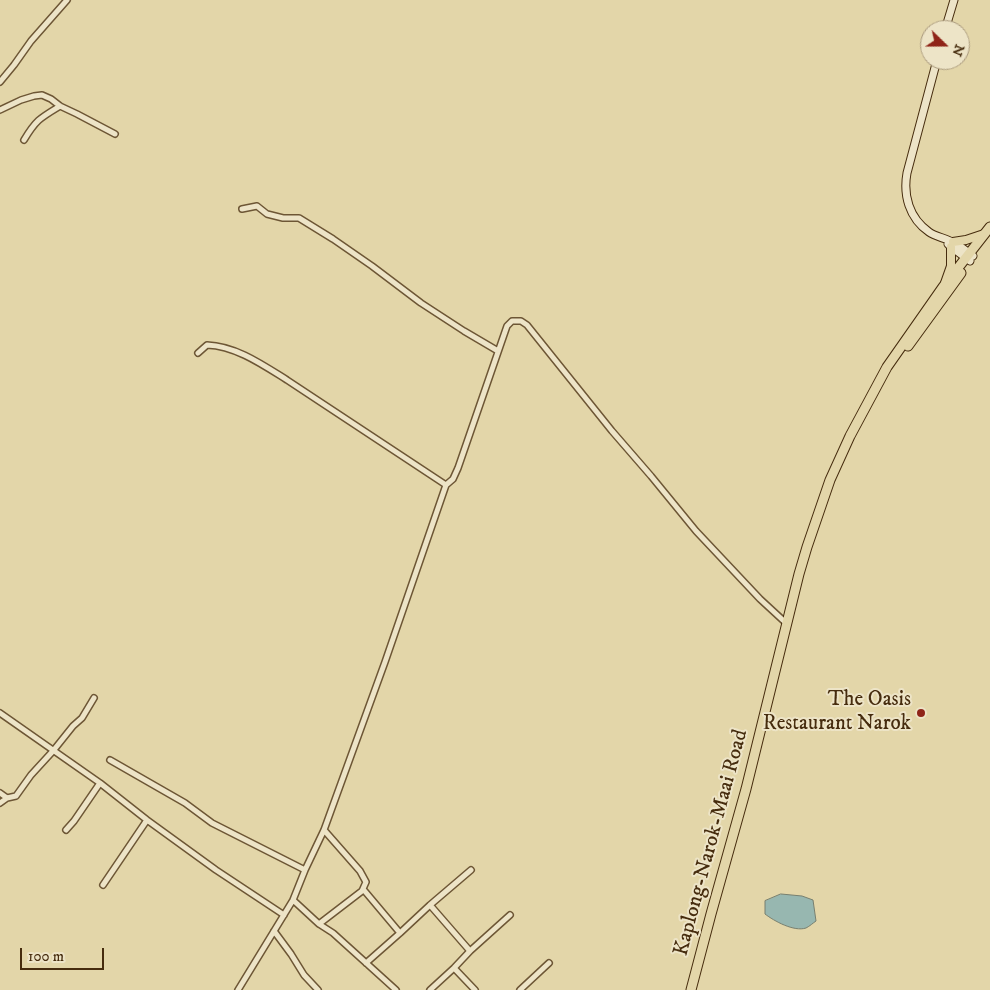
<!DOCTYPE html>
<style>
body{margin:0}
#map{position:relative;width:990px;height:990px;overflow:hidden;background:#e3d6a9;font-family:"IM FELL DW Pica",serif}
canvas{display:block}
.north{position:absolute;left:920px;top:20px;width:50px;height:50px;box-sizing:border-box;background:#ede4c7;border:1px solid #aa9a7d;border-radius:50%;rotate:112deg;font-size:14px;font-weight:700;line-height:20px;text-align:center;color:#462c0e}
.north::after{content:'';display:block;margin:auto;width:18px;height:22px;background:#8f2418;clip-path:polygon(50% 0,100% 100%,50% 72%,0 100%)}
.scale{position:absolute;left:20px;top:948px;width:84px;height:22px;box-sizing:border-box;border:2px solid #462c0e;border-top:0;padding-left:6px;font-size:15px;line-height:18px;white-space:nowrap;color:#462c0e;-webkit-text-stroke:4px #ede4c7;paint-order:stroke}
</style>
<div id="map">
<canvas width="990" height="990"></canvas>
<div class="north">N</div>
<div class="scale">100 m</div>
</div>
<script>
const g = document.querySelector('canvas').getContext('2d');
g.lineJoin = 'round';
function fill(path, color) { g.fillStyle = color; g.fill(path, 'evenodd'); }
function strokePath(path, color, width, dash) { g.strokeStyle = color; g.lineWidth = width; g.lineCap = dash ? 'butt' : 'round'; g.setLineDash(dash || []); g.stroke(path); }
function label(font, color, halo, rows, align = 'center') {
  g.font = font + ' "IM FELL DW Pica",serif'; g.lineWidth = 4; g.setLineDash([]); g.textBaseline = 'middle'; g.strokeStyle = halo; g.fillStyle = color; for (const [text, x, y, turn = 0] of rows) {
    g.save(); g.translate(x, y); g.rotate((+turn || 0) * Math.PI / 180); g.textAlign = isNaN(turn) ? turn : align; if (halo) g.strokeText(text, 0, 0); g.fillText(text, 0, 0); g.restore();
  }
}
const water = new Path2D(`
 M 781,894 L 802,896 L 813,900 L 816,921 C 813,923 810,926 806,928 C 794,932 774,921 765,914 L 765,901 Z`);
const street = new Path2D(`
 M 0,82 L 14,65 L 31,41 L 67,0
 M 0,110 L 21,100 L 34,96 L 42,95 L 51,99 L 60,106 L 77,114 L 115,134
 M 24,140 C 36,120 40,118 60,106
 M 242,209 L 257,206 L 267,214 L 283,218 L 299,218 L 333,239 L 372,266 L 421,303 L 464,331 L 498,351
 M 198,353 L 207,345 C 236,346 263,365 287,380 L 446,485 L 453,479 L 458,468 L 507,326 L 512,321 L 521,321 L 527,325 L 612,431 L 651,476 L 696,531 L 760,599 L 786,623
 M 0,713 L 100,783 L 147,820 L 216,870 L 284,915
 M 110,760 L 185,803 L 212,823 L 305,870
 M 0,793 L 7,798
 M 0,803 L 7,798 L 16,796 L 31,775 L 53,751 L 73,726 L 82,718 L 94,698
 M 66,830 L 74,821 L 100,783
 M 103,885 L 147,820
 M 363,889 L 400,933 L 430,905 L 471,870
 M 293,900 L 319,924 L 333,933 L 396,990
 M 430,905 L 470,951
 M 319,924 L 362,891 L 366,882 L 360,871 L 324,830
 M 274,931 L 291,954 L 304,975 L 318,990
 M 366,963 L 400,933
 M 454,968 L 475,990
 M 238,990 L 293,900 L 305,870 L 324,830 L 385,662 L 446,485
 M 430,990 L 454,968 L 470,951 L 510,915
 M 520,990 L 549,963`);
const secondary = new Path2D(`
 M 945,30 L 954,0
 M 937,60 L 907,173 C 903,195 909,218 929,232 C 936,237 946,238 954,243 C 961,246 967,252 973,256
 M 948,244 L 951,247 L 970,261`);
const primary = new Path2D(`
 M 953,242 L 966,240 L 984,234
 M 945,283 L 951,266 L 951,247`);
const highway = new Path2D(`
 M 908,346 L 961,273
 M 691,990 L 711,914 L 746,789 L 799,574 L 807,547 L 830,480 L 850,436 L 887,367 L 943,287 L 990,227`);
const markers = [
 [921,713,5,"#8f2418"]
];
const poiNames = [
 ["The Oasis",911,701],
 ["Restaurant Narok",911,725]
];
const streetNames = [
 ["Kaplong-Narok-Maai Road",712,843,-75]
];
fill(water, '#97b7b0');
strokePath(water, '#777f6f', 1);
strokePath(street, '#6d5635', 8);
strokePath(secondary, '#462c0e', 9);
strokePath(primary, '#462c0e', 10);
strokePath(highway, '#462c0e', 11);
strokePath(street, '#ede4c7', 5);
strokePath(secondary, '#ede4c7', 7);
strokePath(primary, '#e3d6a9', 8);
strokePath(highway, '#e3d6a9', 9);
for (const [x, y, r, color] of markers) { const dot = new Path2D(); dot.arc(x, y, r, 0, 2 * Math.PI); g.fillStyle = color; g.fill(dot); strokePath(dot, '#ede4c7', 2); }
label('21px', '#462c0e', '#ede4c7', poiNames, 'right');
label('21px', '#462c0e', '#ede4c7', streetNames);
</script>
